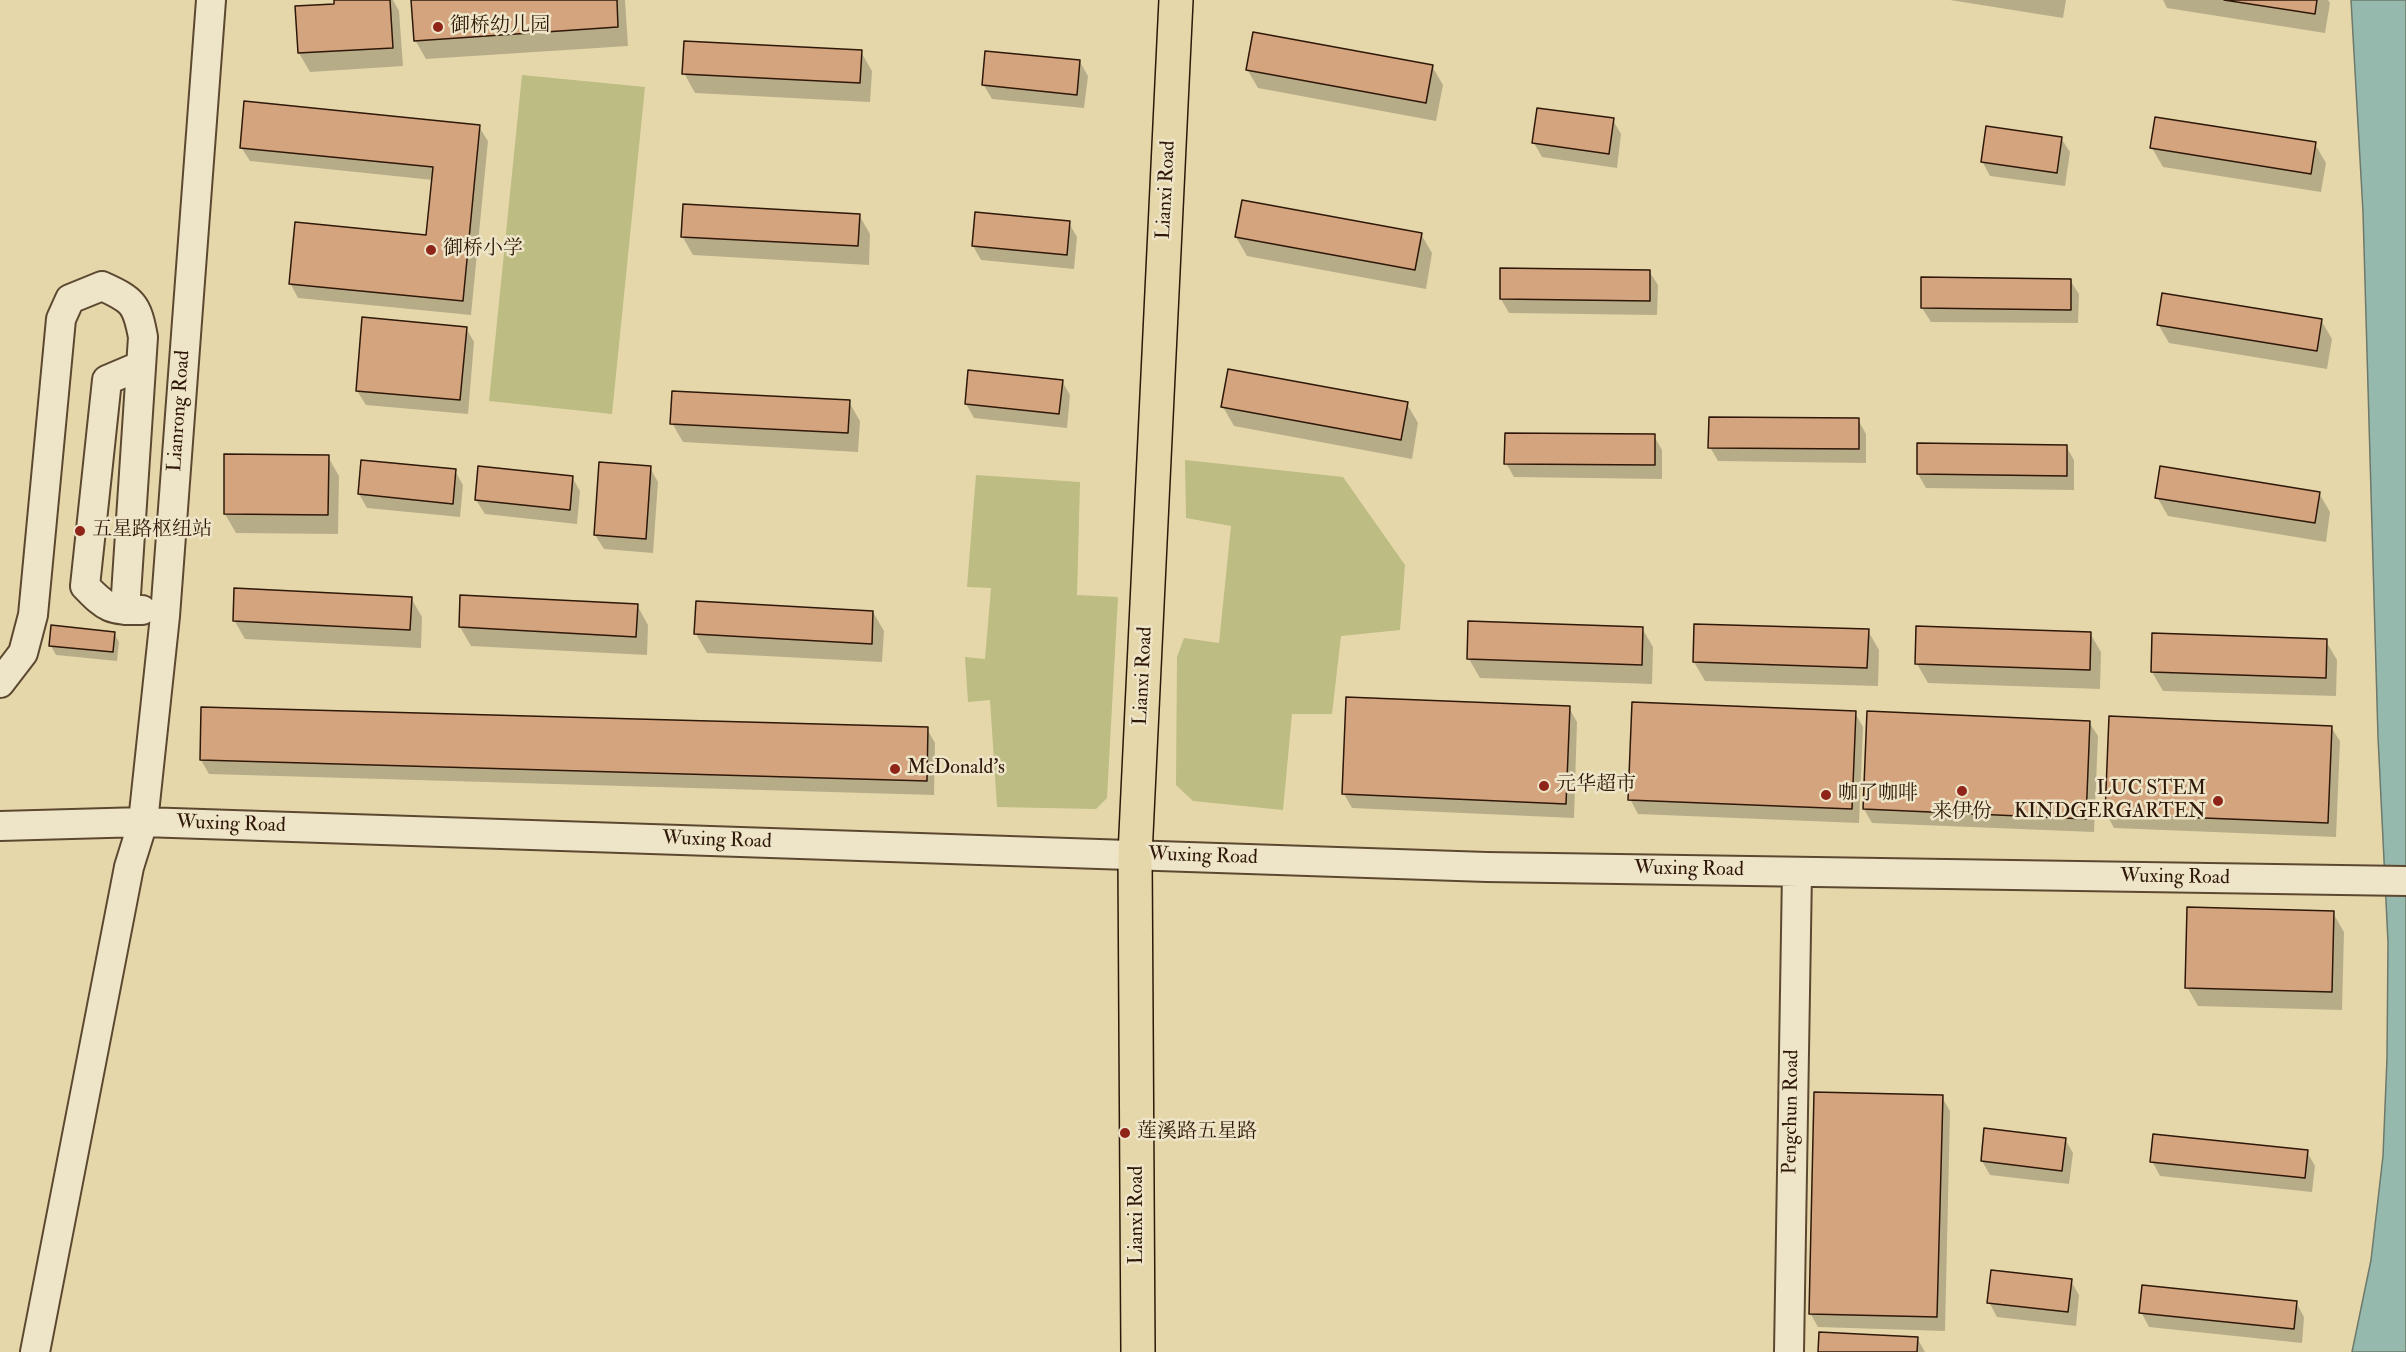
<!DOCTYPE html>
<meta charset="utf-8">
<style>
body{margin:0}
canvas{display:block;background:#e5d7aa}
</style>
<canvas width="2406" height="1352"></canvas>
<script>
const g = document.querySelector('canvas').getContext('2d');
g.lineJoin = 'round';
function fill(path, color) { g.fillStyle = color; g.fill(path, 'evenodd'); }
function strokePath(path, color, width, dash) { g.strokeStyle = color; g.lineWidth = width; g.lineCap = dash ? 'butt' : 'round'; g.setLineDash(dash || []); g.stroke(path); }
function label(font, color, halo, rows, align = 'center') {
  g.font = font + ' "IM FELL Double Pica","Noto Serif SC",serif'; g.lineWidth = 5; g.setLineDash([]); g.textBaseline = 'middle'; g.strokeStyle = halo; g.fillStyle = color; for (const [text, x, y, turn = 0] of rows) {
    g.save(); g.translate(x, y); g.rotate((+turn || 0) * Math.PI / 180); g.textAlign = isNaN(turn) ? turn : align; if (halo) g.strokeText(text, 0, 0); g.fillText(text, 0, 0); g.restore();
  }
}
const green = new Path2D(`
 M 522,75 L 645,87 L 612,414 L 489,401 Z
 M 1185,460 L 1343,477 L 1405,565 L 1400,630 L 1341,636 L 1332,714 L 1292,714 L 1283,810 L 1193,801 L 1176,785 L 1177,657 L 1184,638 L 1219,643 L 1231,526 L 1186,518 Z
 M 976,475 L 1080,482 L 1077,595 L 1118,597 L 1107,798 L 1096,809 L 997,807 L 990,700 L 968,702 L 965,657 L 985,659 L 991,588 L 967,587 Z`);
const water = new Path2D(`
 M 2351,0 L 2406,0 L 2406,1352 L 2352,1352 L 2371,1260 L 2383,1156 L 2387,1058 L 2388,942 L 2378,737 L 2363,212 Z`);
const shadow = new Path2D(`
 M 336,0 L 393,0 L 399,11 L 403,66 L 310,72 L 299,53 L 336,6 Z
 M 412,0 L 625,0 L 628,46 L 426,59 L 415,40 Z
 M 1950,0 L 2066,0 L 2063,18 Z
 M 2163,0 L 2328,0 L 2330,3 L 2325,33 L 2167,8 Z
 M 861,52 L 872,71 L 870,102 L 695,93 L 684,73 Z
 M 1080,62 L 1088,76 L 1084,108 L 992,99 L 983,84 Z
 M 1432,66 L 1443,85 L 1436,121 L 1258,88 L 1247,69 Z
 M 1613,120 L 1621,134 L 1617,168 L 1542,157 L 1534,143 Z
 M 479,127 L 488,141 L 471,315 L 298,298 L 290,283 L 427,237 L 433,180 L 250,161 L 241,147 Z
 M 2061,138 L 2070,152 L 2065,186 L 1990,176 L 1982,161 Z
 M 2315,144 L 2326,163 L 2321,192 L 2163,167 L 2152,148 Z
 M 859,215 L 870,234 L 869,265 L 693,255 L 682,236 Z
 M 1069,223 L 1077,237 L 1074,269 L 981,260 L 973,246 Z
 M 1421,234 L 1432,253 L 1426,289 L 1247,256 L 1236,237 Z
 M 1501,270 L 1649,271 L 1658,285 L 1657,315 L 1509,313 L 1501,299 Z
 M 2070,280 L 2079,294 L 2078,323 L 1931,322 L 1922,308 Z
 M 2321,320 L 2332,339 L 2327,369 L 2169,343 L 2158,324 Z
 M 466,328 L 474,342 L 468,414 L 366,405 L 357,391 Z
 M 1062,381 L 1070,395 L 1067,428 L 974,418 L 966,404 Z
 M 849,402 L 860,421 L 858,452 L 683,442 L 672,423 Z
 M 1407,404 L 1418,423 L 1412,459 L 1234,426 L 1223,407 Z
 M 1858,420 L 1866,434 L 1866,463 L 1718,461 L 1710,447 Z
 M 1654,436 L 1662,450 L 1662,479 L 1514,477 L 1506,463 Z
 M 2066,446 L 2074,460 L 2074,490 L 1926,488 L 1918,474 Z
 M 328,457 L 339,476 L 338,534 L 236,533 L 225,514 Z
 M 650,468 L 658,482 L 653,553 L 604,549 L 595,535 Z
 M 455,471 L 463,485 L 460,517 L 367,508 L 359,494 Z
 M 572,477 L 580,491 L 577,524 L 485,514 L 476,500 Z
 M 2319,493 L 2330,512 L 2326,542 L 2168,516 L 2157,497 Z
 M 411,598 L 422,617 L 421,648 L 245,639 L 234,620 Z
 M 637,605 L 648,625 L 647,655 L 471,646 L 460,627 Z
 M 873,612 L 884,631 L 882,662 L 707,653 L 696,634 Z
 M 1642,628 L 1653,647 L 1652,684 L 1480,678 L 1469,659 Z
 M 1868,631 L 1879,650 L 1878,686 L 1705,681 L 1694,662 Z
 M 114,633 L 119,642 L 117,661 L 56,655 L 51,646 Z
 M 2090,633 L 2101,652 L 2100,689 L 1928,683 L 1917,664 Z
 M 2326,641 L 2337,660 L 2336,696 L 2163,691 L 2152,672 Z
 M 1569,708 L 1577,722 L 1574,818 L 1352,808 L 1344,794 Z
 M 1855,713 L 1863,727 L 1859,823 L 1638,814 L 1630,799 Z
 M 2089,722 L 2098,736 L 2094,832 L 1872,823 L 1864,809 Z
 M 2331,727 L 2340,741 L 2336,837 L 2114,828 L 2106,813 Z
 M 927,729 L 935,743 L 934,795 L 209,774 L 201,760 Z
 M 2333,913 L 2344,932 L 2342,1010 L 2198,1006 L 2187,987 Z
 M 1942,1097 L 1950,1111 L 1945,1331 L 1818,1327 L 1810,1313 Z
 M 2065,1139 L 2073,1153 L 2069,1184 L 1990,1175 L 1982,1161 Z
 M 2307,1152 L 2315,1166 L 2312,1192 L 2160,1176 L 2152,1161 Z
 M 2071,1281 L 2079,1295 L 2076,1326 L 1997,1317 L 1989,1302 Z
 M 2296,1302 L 2304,1317 L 2302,1343 L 2149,1327 L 2141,1312 Z
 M 1917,1338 L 1925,1352 L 1819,1352 Z`);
const building = new Path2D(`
 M 334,0 L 390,0 L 393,48 L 298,53 L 295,6 L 334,4 Z
 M 411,0 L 617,0 L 618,27 L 414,41 Z
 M 2224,0 L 2317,0 L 2315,14 Z
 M 1253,32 L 1433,65 L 1426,103 L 1246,70 Z
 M 684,41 L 862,50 L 860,83 L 682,74 Z
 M 985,51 L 1080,60 L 1077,95 L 982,85 Z
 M 244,101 L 480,125 L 463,301 L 289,284 L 295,222 L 426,235 L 433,167 L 240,148 Z
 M 1537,108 L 1614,118 L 1609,154 L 1532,143 Z
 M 2155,117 L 2316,142 L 2311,174 L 2150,148 Z
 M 1986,126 L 2062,137 L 2057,173 L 1981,162 Z
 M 1242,200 L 1422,233 L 1415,270 L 1235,237 Z
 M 683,204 L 860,214 L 858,246 L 681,237 Z
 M 975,212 L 1070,221 L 1067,255 L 972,246 Z
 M 1500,268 L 1650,270 L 1650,301 L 1500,299 Z
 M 1921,277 L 2071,279 L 2071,310 L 1921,308 Z
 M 2162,293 L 2322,319 L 2317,351 L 2157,325 Z
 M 362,317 L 467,327 L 460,400 L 356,391 Z
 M 1228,369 L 1408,402 L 1401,440 L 1221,407 Z
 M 968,370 L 1063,380 L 1059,414 L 965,404 Z
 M 672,391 L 850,400 L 848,433 L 670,424 Z
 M 1709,417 L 1859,418 L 1859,449 L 1708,448 Z
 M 1505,433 L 1655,434 L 1655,465 L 1504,464 Z
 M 1917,443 L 2067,445 L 2067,476 L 1917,474 Z
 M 224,454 L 329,455 L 328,515 L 224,514 Z
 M 361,460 L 456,469 L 453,504 L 358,494 Z
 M 599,462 L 651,466 L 646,539 L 594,535 Z
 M 478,466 L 573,476 L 570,510 L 475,500 Z
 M 2160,466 L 2320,492 L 2315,523 L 2155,498 Z
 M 234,588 L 412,597 L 410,630 L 233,621 Z
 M 460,595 L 638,604 L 636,637 L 459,627 Z
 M 696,601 L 873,611 L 872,644 L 694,634 Z
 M 1468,621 L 1643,627 L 1642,665 L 1467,659 Z
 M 1694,624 L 1869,629 L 1867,668 L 1693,662 Z
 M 51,625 L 115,632 L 113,652 L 49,646 Z
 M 1916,626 L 2091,632 L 2090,670 L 1915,664 Z
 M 2152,633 L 2327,639 L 2326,678 L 2151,672 Z
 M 1346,697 L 1570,706 L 1566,804 L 1342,794 Z
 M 1632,702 L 1856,711 L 1852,809 L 1628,800 Z
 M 201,707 L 928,727 L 927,781 L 200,760 Z
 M 1867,711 L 2090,721 L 2086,819 L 1863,809 Z
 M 2109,716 L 2332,726 L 2328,823 L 2105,814 Z
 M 2187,907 L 2334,911 L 2332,992 L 2185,988 Z
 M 1814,1092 L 1943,1095 L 1937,1317 L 1809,1314 Z
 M 1984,1128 L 2066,1138 L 2062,1171 L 1981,1161 Z
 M 2153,1134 L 2308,1150 L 2305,1178 L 2150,1162 Z
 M 1991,1270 L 2072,1279 L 2068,1312 L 1987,1303 Z
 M 2142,1285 L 2297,1301 L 2294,1329 L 2139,1313 Z
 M 1819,1332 L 1918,1337 L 1917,1352 L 1818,1352 Z`);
const minor = new Path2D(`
 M 140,366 L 107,380 L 85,586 C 107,609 110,610 142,610
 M 0,683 L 23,653 L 33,615 L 61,319 L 70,299 L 102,286 C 133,300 137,304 143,337 L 125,610
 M 0,826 L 143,822 L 1487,867 L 2406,881
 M 35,1352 L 129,867 L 143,822 L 165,616 L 211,0
 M 1789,1352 L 1797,872`);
const major = new Path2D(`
 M 1138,1352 L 1135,855 L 1176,0`);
const markers = [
 [438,27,6,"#8f2418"],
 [431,250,6,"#8f2418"],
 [80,531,6,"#8f2418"],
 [895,769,6,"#8f2418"],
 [1544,786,6,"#8f2418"],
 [1962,791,6,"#8f2418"],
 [1826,795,6,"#8f2418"],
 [2218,801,6,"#8f2418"],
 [1125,1133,6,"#8f2418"]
];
const poiNames = [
 ["御桥幼儿园",450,27],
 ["御桥小学",443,250],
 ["五星路枢纽站",92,531],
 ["McDonald's",907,769],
 ["元华超市",1556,786],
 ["LUC STEM",2206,790,"right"],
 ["KINDGERGARTEN",2206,813,"right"],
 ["咖了咖啡",1838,795],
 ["来伊份",1962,813,"center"],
 ["莲溪路五星路",1137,1133]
];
const streetNames = [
 ["Lianxi Road",1167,190,-87],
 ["Lianrong Road",180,411,-86],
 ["Lianxi Road",1144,676,-87],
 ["Wuxing Road",231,825,2],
 ["Wuxing Road",717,841,2],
 ["Wuxing Road",1203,857,2],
 ["Wuxing Road",1689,870,1],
 ["Wuxing Road",2175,878,1],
 ["Pengchun Road",1792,1112,-89],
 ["Lianxi Road",1138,1215,-90]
];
fill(green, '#bcbc83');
fill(water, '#96b9ad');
strokePath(water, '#6d796b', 1.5);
fill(shadow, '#0003');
fill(building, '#d3a47d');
strokePath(building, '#2f1809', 1.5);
strokePath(minor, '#5c4831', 32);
strokePath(major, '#2f1809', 36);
strokePath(minor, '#eee5c8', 28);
strokePath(major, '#e5d7aa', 33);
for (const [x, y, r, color] of markers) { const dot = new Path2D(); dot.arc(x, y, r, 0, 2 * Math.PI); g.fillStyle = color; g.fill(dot); strokePath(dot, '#eee5c8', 2); }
label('20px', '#2f1809', '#eee5c8', poiNames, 'left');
label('20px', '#2f1809', '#eee5c8', streetNames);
</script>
